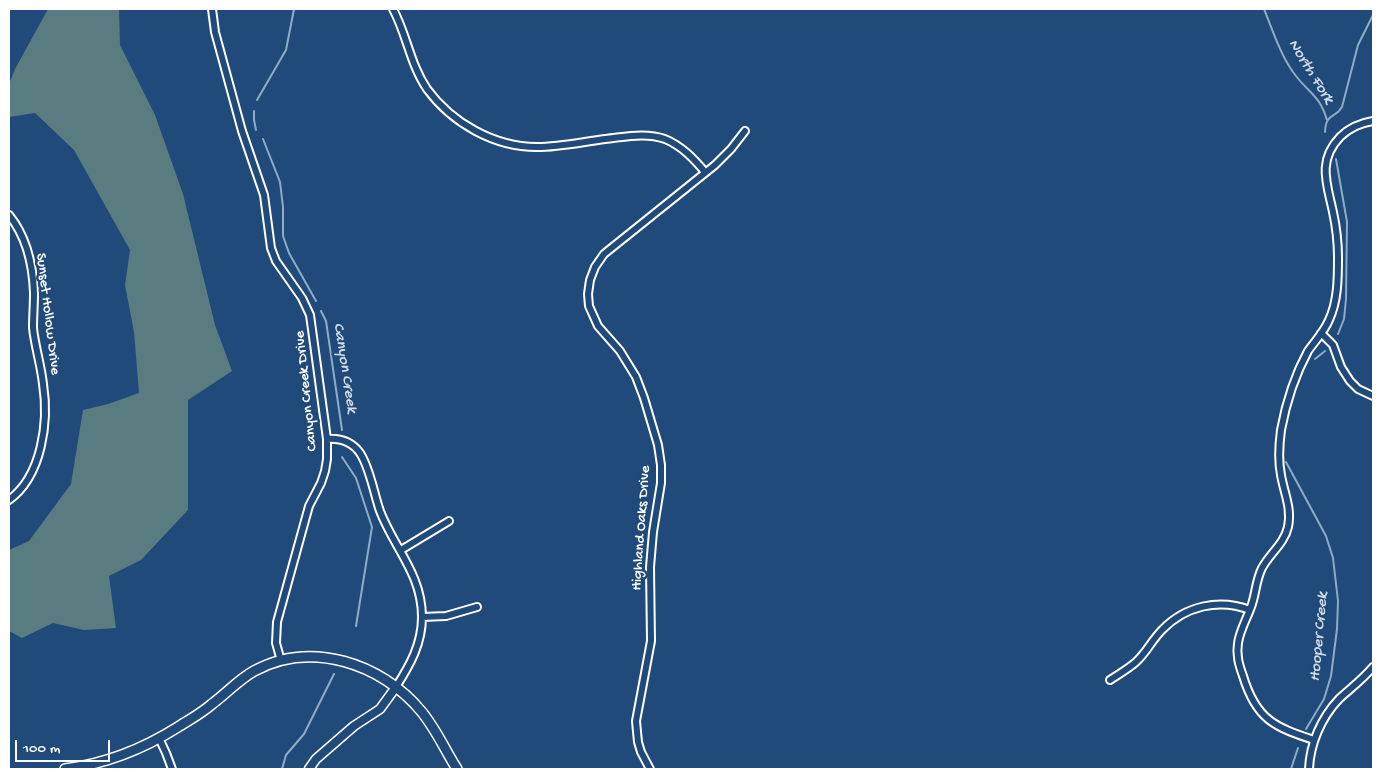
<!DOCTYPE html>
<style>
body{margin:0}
#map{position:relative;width:1382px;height:778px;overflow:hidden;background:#1f4a7a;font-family:"Gochi Hand",sans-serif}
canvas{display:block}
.frame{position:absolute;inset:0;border:10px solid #fff;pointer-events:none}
.scale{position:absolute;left:15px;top:740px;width:95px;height:22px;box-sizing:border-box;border:2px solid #fff;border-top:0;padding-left:6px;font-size:15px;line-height:18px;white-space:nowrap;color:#fff;-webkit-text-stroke:4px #1f4a7a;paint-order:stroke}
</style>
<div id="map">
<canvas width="1382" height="778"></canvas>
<div class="frame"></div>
<div class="scale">100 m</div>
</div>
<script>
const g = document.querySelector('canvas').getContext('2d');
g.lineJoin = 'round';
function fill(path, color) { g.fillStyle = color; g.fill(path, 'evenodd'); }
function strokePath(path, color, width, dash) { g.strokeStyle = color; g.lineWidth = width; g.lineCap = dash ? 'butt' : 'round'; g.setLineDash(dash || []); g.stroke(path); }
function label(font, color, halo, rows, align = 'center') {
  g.font = font + ' "Gochi Hand",sans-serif'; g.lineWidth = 5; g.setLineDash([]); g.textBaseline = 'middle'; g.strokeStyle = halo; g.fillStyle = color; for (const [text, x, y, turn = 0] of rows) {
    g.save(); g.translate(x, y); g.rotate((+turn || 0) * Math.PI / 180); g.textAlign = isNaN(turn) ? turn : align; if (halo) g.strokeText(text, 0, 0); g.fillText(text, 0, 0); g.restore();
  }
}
const green = new Path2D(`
 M 48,9 L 119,9 L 120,45 L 155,115 L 183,194 L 215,325 L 232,371 L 188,400 L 188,510 L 141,560 L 109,576 L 116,628 L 84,630 L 53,623 L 22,638 L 9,631 L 9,550 L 29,541 L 71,484 L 83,410 L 108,404 L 139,393 L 134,332 L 125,285 L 130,250 L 74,150 L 35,113 L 9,117 L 9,84 L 15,69 Z`);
const stream = new Path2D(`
 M 1264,9 C 1273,31 1281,57 1296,76 C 1310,94 1320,96 1327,120
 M 257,100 L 286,50 L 294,9
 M 254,111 L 254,120 L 256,130
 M 1325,132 C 1326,112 1335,119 1342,107 L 1358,45 L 1373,15
 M 263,139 L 280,182 L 283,207 L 283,236 L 289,253 L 316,301
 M 1336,159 L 1347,222 L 1346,299 L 1344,319 L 1338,334
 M 321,311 L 326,321 L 342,430
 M 1315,359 L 1325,351
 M 342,457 L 356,478 L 372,527 L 356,626
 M 1286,462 L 1326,536 L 1333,558 L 1338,601 L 1337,629 L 1331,676 L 1324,699 L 1306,729
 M 282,769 L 286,755 L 304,734 L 334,674
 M 1291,769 L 1298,748`);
const minor = new Path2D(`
 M 212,9 L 215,32 L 242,131 L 264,195 L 271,248 L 276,261 L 302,298 L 310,315 L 327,439 L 327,459 L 325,471 L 321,483 L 309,506 L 277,622 L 276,643 L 281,661
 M 393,9 C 407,35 410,64 427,89 C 452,123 494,147 537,147 C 559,147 582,142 605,139 C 625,137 645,132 665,139 C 682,146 694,159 705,172
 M 9,215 C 26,236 33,266 34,293 C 34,305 33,316 33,328 C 35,347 41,365 43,384 C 49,422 42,476 9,500
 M 1321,333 L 1333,345 L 1341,367 L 1350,381 L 1358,389 L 1373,396
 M 327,439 C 340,438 352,442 360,453 C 370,468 374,494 380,511 C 394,548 422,574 422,617 C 422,644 410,665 396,687
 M 401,550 L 449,521
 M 422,617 L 446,616 L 477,607
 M 1110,680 C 1119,674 1128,669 1136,662 C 1146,653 1152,640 1162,630 C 1185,606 1219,598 1250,610
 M 159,738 L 166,753 L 172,769
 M 1314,740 C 1274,727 1256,719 1243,676 C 1239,665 1236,655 1238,643 C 1240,629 1248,617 1252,604 C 1256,592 1256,580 1262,568 C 1270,553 1284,544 1288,527 C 1292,508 1284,493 1281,475 C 1278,460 1279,445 1281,430 C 1286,403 1295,375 1308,351 C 1315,341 1324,332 1329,320 C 1338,301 1338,278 1338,257 C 1338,242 1336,226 1333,212 C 1327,184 1317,161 1340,137 C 1349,128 1360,123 1373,121
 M 650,769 L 641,752 L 638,742 L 636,721 L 651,641 L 650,567 L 653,532 L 661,483 L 661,465 L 658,445 L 644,398 L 636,377 L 620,351 L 598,326 L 589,306 L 588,294 L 590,280 L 595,267 L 604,254 L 715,165 L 731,149 L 745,131
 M 1309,769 C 1310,744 1321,718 1339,699 C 1351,688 1363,679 1373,667`);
const tertiary = new Path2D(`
 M 309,769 L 316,759 L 354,726 L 380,709 L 396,687`);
const secondary = new Path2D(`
 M 65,769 C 105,764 143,749 178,727 C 189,720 202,713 212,704 C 227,693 238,680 254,671 C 311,640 381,663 421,711 C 436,729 445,750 457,769`);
const streetNames = [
 ["Sunset Hollow Drive",47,314,83],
 ["Canyon Creek Drive",307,391,-96],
 ["Highland Oaks Drive",642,528,-86]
];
const waterNames = [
 ["North Fork",1310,72,58],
 ["Canyon Creek",344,368,81],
 ["Hooper Creek",1320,637,-85]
];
fill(green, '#597c81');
strokePath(stream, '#8eacc5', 2);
strokePath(minor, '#fff', 10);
strokePath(tertiary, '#fff', 11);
strokePath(secondary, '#fff', 12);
strokePath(minor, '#1f4a7a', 6);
strokePath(tertiary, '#1f4a7a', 8);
strokePath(secondary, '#1f4a7a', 9);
label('15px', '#fff', '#1f4a7a', streetNames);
label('italic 16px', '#d0dce7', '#1f4a7a', waterNames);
</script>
